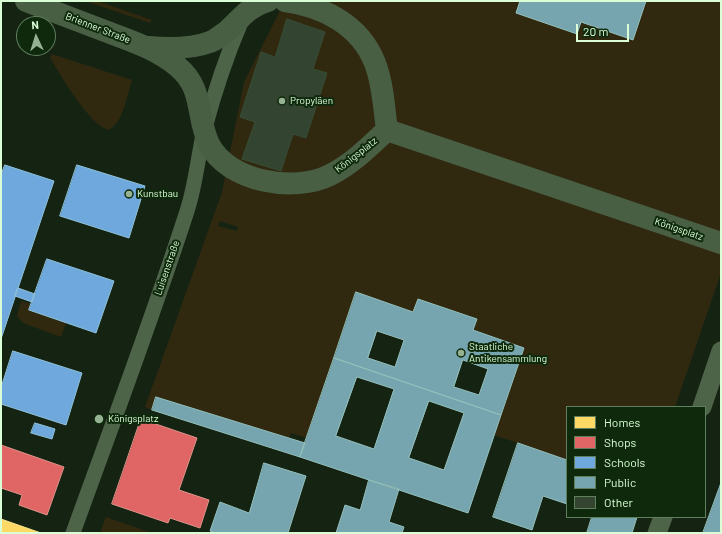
<!DOCTYPE html>
<meta charset="utf-8">
<style>
body{margin:0}
#map{position:relative;width:722px;height:534px;overflow:hidden;background:#152313;font-family:Barlow,sans-serif}
canvas{display:block}
.frame{position:absolute;inset:0;border:2px solid #daffd6;pointer-events:none}
.legend{position:absolute;left:566px;top:406px;width:140px;height:112px;box-sizing:border-box;background:#0f290d;border:1px solid #607f5d;margin:0;padding:5px 7px;list-style:none;font-size:12px;color:#daffd6}
.legend li{display:flex;align-items:center;gap:8px;height:20px}
.legend b{width:20px;border:1px solid #607f5d}
.north{position:absolute;left:16px;top:16px;width:40px;height:40px;box-sizing:border-box;background:#0f290d;border:1px solid #607f5d;border-radius:50%;rotate:356deg;font-size:11px;font-weight:700;line-height:16px;text-align:center;color:#daffd6}
.north::after{content:'';display:block;margin:auto;width:14px;height:18px;background:#95b292;clip-path:polygon(50% 0,100% 100%,50% 72%,0 100%)}
.scale{position:absolute;left:576px;top:24px;width:53px;height:18px;box-sizing:border-box;border:2px solid #daffd6;border-top:0;padding-left:5px;font-size:12px;line-height:14px;white-space:nowrap;color:#daffd6;-webkit-text-stroke:3px #0f290d;paint-order:stroke}
</style>
<div id="map">
<canvas width="722" height="534"></canvas>
<div class="frame"></div>
<ul class="legend">
<li><b style="height:11px;background:#ffd966"></b>Homes</li>
<li><b style="height:11px;background:#e06666"></b>Shops</li>
<li><b style="height:11px;background:#6fa8dc"></b>Schools</li>
<li><b style="height:11px;background:#76a5af"></b>Public</li>
<li><b style="height:11px;background:#334531"></b>Other</li>
</ul>
<div class="north">N</div>
<div class="scale">20 m</div>
</div>
<script>
const g = document.querySelector('canvas').getContext('2d');
g.lineJoin = 'round';
function fill(path, color) { g.fillStyle = color; g.fill(path, 'evenodd'); }
function strokePath(path, color, width, dash) { g.strokeStyle = color; g.lineWidth = width; g.lineCap = dash ? 'butt' : 'round'; g.setLineDash(dash || []); g.stroke(path); }
function label(font, color, halo, rows, align = 'center') {
  g.font = font + ' Barlow,sans-serif'; g.lineWidth = 4; g.setLineDash([]); g.textBaseline = 'middle'; g.strokeStyle = halo; g.fillStyle = color; for (const [text, x, y, turn = 0] of rows) {
    g.save(); g.translate(x, y); g.rotate((+turn || 0) * Math.PI / 180); g.textAlign = isNaN(turn) ? turn : align; if (halo) g.strokeText(text, 0, 0); g.fillText(text, 0, 0); g.restore();
  }
}
const green = new Path2D(`
 M 85,1 L 97,1 L 152,20 L 150,23 Z
 M 285,1 L 721,1 L 721,273 L 675,407 L 567,407 L 567,460 L 494,435 L 524,348 L 473,330 L 476,318 L 418,299 L 413,312 L 356,292 L 307,438 L 291,433 L 289,438 L 157,397 L 152,410 L 145,407 L 222,192 L 244,82 ZM 220,221 L 238,227 L 237,231 L 218,226 Z
 M 52,54 L 132,80 C 127,95 123,124 108,130 C 88,123 62,77 50,58 Z
 M 21,301 L 32,304 L 29,310 L 66,323 L 61,337 L 23,323 L 17,316 Z
 M 106,517 L 152,533 L 100,533 Z`);
const homes = new Path2D(`
 M 1,519 L 41,533 L 1,533 Z`);
const shops = new Path2D(`
 M 141,419 L 197,438 L 179,490 L 209,500 L 200,528 L 170,518 L 168,523 L 112,504 Z
 M 1,445 L 64,467 L 47,515 L 19,505 L 22,495 L 1,488 Z`);
const schools = new Path2D(`
 M 5,165 L 54,181 L 1,339 L 1,175 Z
 M 77,165 L 145,186 L 129,238 L 60,216 Z
 M 47,259 L 114,281 L 96,333 L 29,310 Z
 M 18,288 L 35,294 L 32,302 L 15,296 Z
 M 13,351 L 82,373 L 66,425 L 1,404 L 1,388 Z
 M 35,423 L 55,429 L 52,439 L 31,433 Z`);
const public = new Path2D(`
 M 518,1 L 646,1 L 633,40 L 581,22 L 577,34 L 516,13 L 520,1 Z
 M 356,292 L 413,312 L 418,299 L 477,319 L 473,330 L 524,348 L 501,415 L 334,358 ZM 377,331 L 404,340 L 395,367 L 368,358 ZM 463,360 L 488,369 L 479,395 L 454,387 Z
 M 334,358 L 501,415 L 468,513 L 300,457 ZM 357,377 L 394,389 L 374,449 L 336,436 ZM 429,401 L 464,413 L 444,470 L 409,458 Z
 M 156,397 L 305,443 L 300,457 L 152,410 Z
 M 518,443 L 567,460 L 567,504 L 543,496 L 532,530 L 493,517 Z
 M 264,463 L 306,476 L 288,533 L 216,533 L 210,531 L 220,502 L 249,513 Z
 M 369,480 L 399,489 L 389,522 L 404,527 L 402,533 L 336,533 L 345,505 L 360,510 Z
 M 721,483 L 721,533 L 703,533 Z
 M 592,517 L 637,517 L 632,533 L 587,533 Z`);
const building = new Path2D(`
 M 287,19 L 325,32 L 313,69 L 327,73 L 306,138 L 293,134 L 281,171 L 242,159 L 255,122 L 240,117 L 261,52 L 275,57 Z`);
const minor = new Path2D(`
 M 73,533 C 112,425 153,317 188,208 C 196,182 198,156 204,131 C 214,94 226,57 241,22`);
const tertiary = new Path2D(`
 M 702,407 L 721,351
 M 657,533 L 663,517`);
const secondary = new Path2D(`
 M 26,1 C 52,11 79,21 105,31 C 131,41 157,49 178,67 C 204,88 196,117 209,144 C 228,182 295,193 330,175 C 352,164 370,146 387,130
 M 285,1 C 323,6 360,25 375,63 C 383,84 384,108 387,130
 M 149,47 C 169,49 191,49 210,42 C 216,40 221,35 226,32 C 241,19 247,7 268,1
 M 387,130 L 721,243`);
const markers = [
 [282,101,4,"#95b292"],
 [129,194,4,"#95b292"],
 [461,353,4,"#95b292"],
 [99,419,5,"#95b292"]
];
const streetNames = [
 ["Brienner Straße",98,28,21],
 ["Königsplatz",356,155,-38],
 ["Königsplatz",679,229,19],
 ["Luisenstraße",167,268,-71]
];
const poiNames = [
 ["Propyläen",290,101],
 ["Kunstbau",137,194],
 ["Staatliche",469,347],
 ["Antikensammlung",469,359],
 ["Königsplatz",108,419]
];
fill(green, '#302910');
fill(homes, '#ffd966');
strokePath(homes, '#f4e488', 1);
fill(shops, '#e06666');
strokePath(shops, '#de9488', 1);
fill(schools, '#6fa8dc');
strokePath(schools, '#8fc2da', 1);
fill(public, '#76a5af');
strokePath(public, '#94c0bb', 1);
fill(building, '#334531');
strokePath(building, '#374d35', 1);
strokePath(minor, '#4d6448', 15);
strokePath(tertiary, '#4d6448', 19);
strokePath(secondary, '#485f43', 22);
for (const [x, y, r, color] of markers) { const dot = new Path2D(); dot.arc(x, y, r, 0, 2 * Math.PI); g.fillStyle = color; g.fill(dot); strokePath(dot, '#0f290d', 1.5); }
label('10px', '#daffd6', '#0f290d', streetNames);
label('10px', '#daffd6', '#0f290d', poiNames, 'left');
</script>
